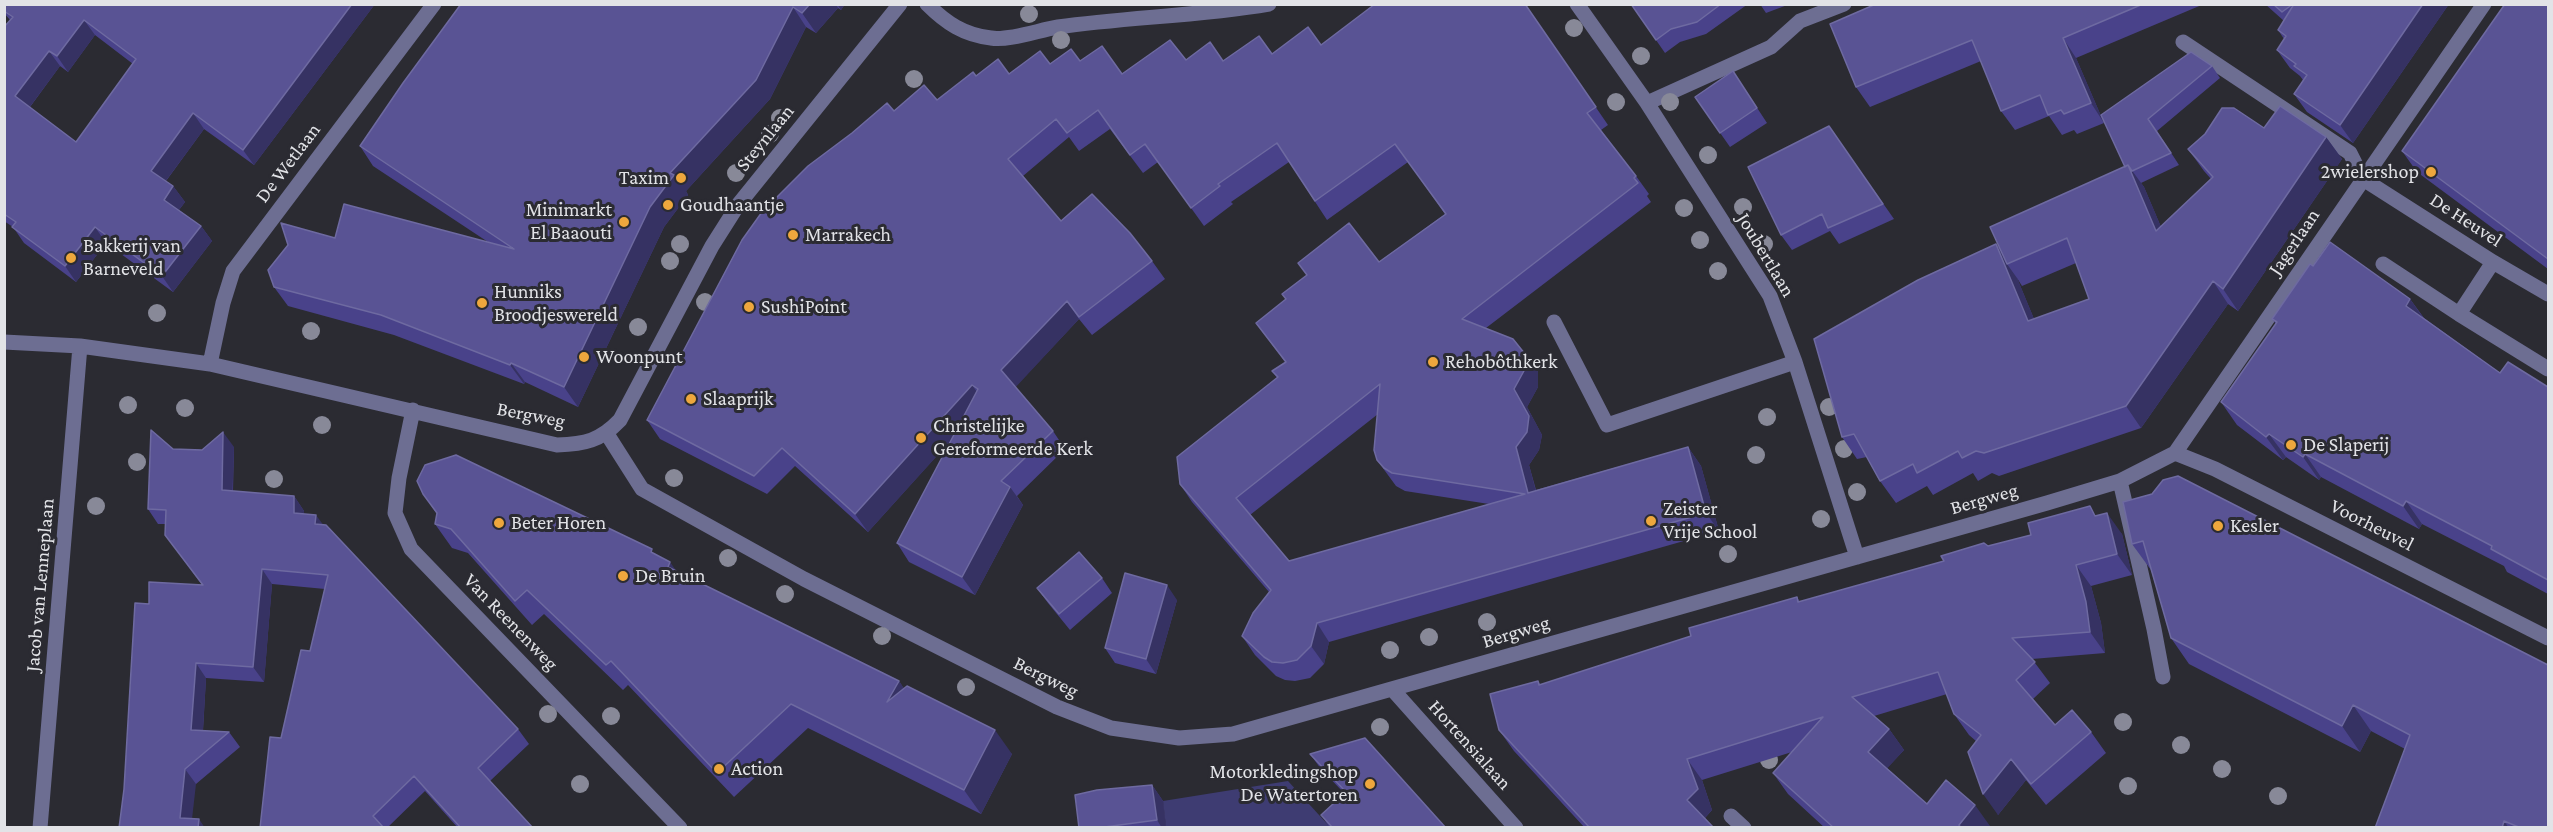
<!DOCTYPE html>
<meta charset="utf-8">
<style>
body{margin:0}
#map{position:relative;width:2553px;height:832px;overflow:hidden;background:#2b2b32;font-family:"Crimson Pro",serif}
canvas{display:block}
.frame{position:absolute;inset:0;border:6px solid #e2e3e7;pointer-events:none}
</style>
<div id="map">
<canvas width="2553" height="832"></canvas>
<div class="frame"></div>
</div>
<script>
const g = document.querySelector('canvas').getContext('2d');
g.lineJoin = 'round';
function fill(path, color) { g.fillStyle = color; g.fill(path, 'evenodd'); }
function strokePath(path, color, width, dash) { g.strokeStyle = color; g.lineWidth = width; g.lineCap = dash ? 'butt' : 'round'; g.setLineDash(dash || []); g.stroke(path); }
function label(font, color, halo, rows, align = 'center') {
  g.font = font + ' "Crimson Pro",serif'; g.lineWidth = 6; g.setLineDash([]); g.textBaseline = 'middle'; g.strokeStyle = halo; g.fillStyle = color; for (const [text, x, y, turn = 0] of rows) {
    g.save(); g.translate(x, y); g.rotate((+turn || 0) * Math.PI / 180); g.textAlign = isNaN(turn) ? turn : align; if (halo) g.strokeText(text, 0, 0); g.fillText(text, 0, 0); g.restore();
  }
}
const green = new Path2D(`
 M 1288,781 L 1330,827 L 1166,827 L 1163,801 Z`);
const minor = new Path2D(`
 M 927,4 C 946,23 964,35 991,38 C 1009,41 1039,30 1058,27 C 1128,17 1199,16 1269,4
 M 1577,4 L 1647,103 L 1770,296 L 1795,362 L 1857,557
 M 2183,42 L 2350,153 L 2363,179 L 2493,262 L 2548,294
 M 1647,103 L 1771,47 L 1800,21 L 1844,4
 M 2383,264 L 2459,314 L 2548,369
 M 2459,314 L 2493,262
 M 1554,322 L 1607,425 L 1795,362
 M 4,342 L 80,346 L 210,364 L 557,445 C 585,444 600,441 620,420 L 712,246 L 738,205 L 900,4
 M 210,364 L 223,303 L 233,271 L 434,4
 M 413,410 L 399,478 L 395,513 L 411,549 L 680,828
 M 607,434 L 642,489 L 804,579 L 1057,707 L 1111,728 L 1179,738 L 1233,734 L 2047,503 L 2120,481 L 2175,453 L 2484,4
 M 2175,453 L 2215,469 L 2548,638
 M 2120,481 L 2154,629 L 2163,677
 M 1393,690 L 1516,828
 M 1731,816 L 1744,828
 M 40,828 L 80,346`);
const trees = [
 [1029,14],
 [1574,28],
 [1061,40],
 [1641,56],
 [914,79],
 [1616,102],
 [1670,102],
 [780,118],
 [770,134],
 [1708,155],
 [736,173],
 [1743,207],
 [1684,208],
 [1700,240],
 [680,244],
 [1764,244],
 [670,261],
 [1718,271],
 [705,302],
 [157,313],
 [638,327],
 [311,331],
 [128,405],
 [1829,407],
 [185,408],
 [1767,417],
 [322,425],
 [1844,449],
 [1756,455],
 [137,462],
 [674,478],
 [274,479],
 [1857,492],
 [96,506],
 [1821,519],
 [1728,554],
 [728,558],
 [785,594],
 [1487,622],
 [882,636],
 [1429,637],
 [1390,650],
 [966,687],
 [548,714],
 [611,716],
 [2123,722],
 [1380,727],
 [2181,745],
 [1769,760],
 [2222,769],
 [580,784],
 [2128,786],
 [2278,796]
];
const wall = new Path2D(`
 M 5,4 L 375,4 L 254,165 L 204,129 L 166,181 L 173,186 L 185,202 L 179,210 L 201,226 L 212,241 L 173,292 L 106,243 L 76,282 L 24,243 L 13,227 L 4,221 L 4,27 L 10,20 L 4,13 ZM 95,35 L 133,64 L 76,142 L 30,107 L 60,66 L 68,72 Z
 M 461,4 L 845,4 L 841,10 L 838,8 L 816,33 L 806,27 L 770,99 L 686,191 L 688,195 L 664,227 L 578,407 L 525,382 L 524,384 L 394,335 L 288,306 L 274,287 L 335,238 L 488,242 L 373,166 L 360,146 Z
 M 1525,4 L 1608,125 L 1601,130 L 1636,176 L 1649,194 L 1647,196 L 1651,202 L 1486,328 L 1525,354 L 1538,372 L 1538,387 L 1527,407 L 1542,435 L 1539,450 L 1529,465 L 1536,490 L 1688,447 L 1701,466 L 1719,531 L 1329,642 L 1324,664 L 1310,678 L 1295,681 L 1285,680 L 1276,676 L 1255,655 L 1242,636 L 1269,592 L 1192,502 L 1180,484 L 1277,378 L 1272,371 L 1285,362 L 1256,323 L 1286,299 L 1307,275 L 1298,263 L 1379,262 L 1445,214 L 1408,162 L 1327,220 L 1289,162 L 1231,202 L 1233,204 L 1204,226 L 1158,162 L 1143,173 L 1110,129 L 1079,151 L 1069,137 L 1023,176 L 1061,221 L 1152,261 L 1165,279 L 1092,335 L 1079,319 L 1015,387 L 1053,431 L 1065,449 L 1017,496 L 1023,505 L 975,595 L 909,562 L 897,543 L 951,440 L 868,532 L 795,466 L 767,494 L 660,439 L 647,420 L 894,111 L 937,100 L 976,76 L 1009,74 L 1050,64 L 1080,61 L 1122,74 L 1186,60 L 1223,61 L 1272,54 L 1321,45 ZM 1378,414 L 1377,460 L 1396,486 L 1405,491 L 1489,504 L 1289,561 L 1250,515 Z
 M 1631,4 L 1748,4 L 1706,34 L 1680,42 L 1665,53 Z
 M 1760,4 L 1790,4 L 1766,13 Z
 M 1876,4 L 2204,4 L 2076,58 L 2104,123 L 2077,134 L 2074,130 L 2062,135 L 2049,116 L 2015,130 L 2001,111 L 1981,61 L 1870,107 L 1856,87 Z
 M 2265,4 L 2449,4 L 2353,143 L 2307,112 L 2294,94 L 2303,80 L 2300,76 L 2290,68 L 2277,50 L 2284,39 L 2278,30 L 2284,21 Z
 M 2548,4 L 2548,269 L 2417,172 L 2402,151 Z
 M 2212,66 L 2220,78 L 2157,131 L 2179,165 L 2141,183 L 2144,187 L 2161,227 L 2211,179 L 2204,171 L 2188,149 L 2264,128 L 2326,137 L 2342,159 L 2238,311 L 2228,304 L 2141,428 L 1999,476 L 1992,473 L 1978,481 L 1973,473 L 1933,495 L 1927,486 L 1896,503 L 1880,481 L 1867,457 L 1857,459 L 1842,437 L 1996,244 L 2001,250 L 2125,167 L 2101,115 ZM 2076,263 L 2089,299 L 2034,319 L 2017,278 L 2022,286 Z
 M 1733,71 L 1767,123 L 1730,147 L 1695,97 Z
 M 1829,126 L 1894,219 L 1839,244 L 1830,231 L 1792,250 L 1781,235 Z
 M 2313,266 L 2410,299 L 2424,318 L 2500,373 L 2548,387 L 2548,594 L 2507,572 L 2504,566 L 2422,524 L 2419,529 L 2321,477 L 2319,480 L 2286,457 L 2283,460 L 2237,425 L 2221,402 L 2276,324 L 2272,319 Z
 M 234,447 L 233,491 L 294,496 L 304,511 L 304,514 L 323,525 L 518,729 L 529,744 L 490,781 L 533,828 L 458,828 L 425,791 L 387,828 L 260,828 L 281,738 L 310,651 L 325,589 L 272,584 L 264,682 L 206,678 L 203,731 L 229,732 L 240,747 L 196,784 L 119,828 L 149,604 L 202,585 L 165,535 L 165,524 L 158,524 L 148,509 L 173,449 L 202,450 Z
 M 423,494 L 656,554 L 676,571 L 899,681 L 904,689 L 1012,754 L 981,814 L 808,728 L 734,797 L 628,685 L 623,690 L 544,614 L 532,625 L 468,553 L 452,548 L 435,524 L 437,514 Z
 M 2123,502 L 2548,828 L 2375,828 L 2405,749 L 2371,731 L 2360,752 L 2189,664 L 2171,638 L 2151,570 L 2132,544 Z
 M 2097,516 L 2122,534 L 2132,575 L 2091,586 L 2101,623 L 2105,653 L 2032,659 L 2050,683 L 2033,699 L 2055,725 L 2091,732 L 2106,753 L 2046,805 L 2026,780 L 1998,815 L 1976,741 L 1969,735 L 1954,714 L 1947,694 L 1874,716 L 1889,729 L 1904,750 L 1887,768 L 1927,804 L 1990,826 L 1989,828 L 1825,828 L 1788,794 L 1773,773 L 1792,752 L 1702,780 L 1712,810 L 1705,818 L 1714,828 L 1585,828 L 1514,751 L 1499,730 L 1538,681 L 1541,685 L 1691,636 L 1797,597 L 1800,602 L 1944,561 L 1988,546 L 2031,535 Z
 M 1102,578 L 1112,593 L 1070,630 L 1048,603 L 1037,588 Z
 M 1177,600 L 1156,674 L 1115,663 L 1105,648 Z
 M 1310,754 L 1446,828 L 1330,828 L 1321,815 L 1344,793 L 1321,769 Z
 M 1152,785 L 1163,801 L 1166,828 L 1079,828 Z`);
const shadedWall = new Path2D(`
 M 352,4 L 375,4 L 254,165 L 243,150 Z
 M 810,4 L 836,4 L 838,8 L 816,33 L 802,13 Z
 M 837,4 L 845,4 L 841,10 Z
 M 2423,4 L 2449,4 L 2353,143 L 2340,125 Z
 M 793,7 L 806,27 L 770,99 L 686,191 L 688,195 L 664,227 L 578,407 L 564,387 L 650,207 L 670,173 Z
 M 84,20 L 95,35 L 68,72 L 57,56 Z
 M 2063,38 L 2076,58 L 2104,123 L 2091,103 Z
 M 49,51 L 60,66 L 26,112 L 15,96 Z
 M 193,113 L 204,129 L 162,186 L 151,171 Z
 M 2326,137 L 2342,159 L 2238,311 L 2223,289 Z
 M 2128,165 L 2144,187 L 2172,253 L 2156,231 Z
 M 173,186 L 185,202 L 175,215 L 164,200 Z
 M 201,226 L 212,241 L 173,292 L 162,276 Z
 M 95,227 L 106,243 L 76,282 L 65,266 Z
 M 1996,244 L 2009,263 L 2007,264 L 2017,278 L 2044,343 L 2028,321 Z
 M 2213,281 L 2228,304 L 2141,428 L 2126,406 Z
 M 2410,299 L 2426,322 L 2406,306 Z
 M 1067,301 L 1079,319 L 1014,389 L 1001,370 Z
 M 1525,354 L 1538,372 L 1538,387 L 1527,407 L 1542,435 L 1539,450 L 1529,465 L 1541,511 L 1528,493 L 1516,447 L 1514,389 Z
 M 511,363 L 525,382 L 524,384 L 510,365 Z
 M 972,385 L 985,403 L 868,532 L 855,514 Z
 M 223,432 L 234,447 L 232,505 L 222,490 Z
 M 2269,434 L 2286,457 L 2283,460 L 2266,437 Z
 M 1688,447 L 1701,466 L 1719,531 L 1706,513 Z
 M 2305,454 L 2321,477 L 2319,480 L 2303,457 Z
 M 1010,487 L 1023,505 L 975,595 L 962,577 Z
 M 294,496 L 304,511 L 305,528 L 294,513 Z
 M 2406,501 L 2422,524 L 2419,529 L 2403,506 Z
 M 2107,513 L 2122,534 L 2132,575 L 2117,554 Z
 M 316,515 L 327,530 L 315,524 Z
 M 670,562 L 687,586 L 668,567 Z
 M 2076,565 L 2091,586 L 2101,623 L 2105,653 L 2090,632 Z
 M 262,569 L 272,584 L 264,682 L 253,667 Z
 M 1167,585 L 1177,600 L 1156,674 L 1146,659 Z
 M 1317,623 L 1329,642 L 1324,664 L 1311,646 Z
 M 196,663 L 206,678 L 202,745 L 191,730 Z
 M 899,681 L 916,706 L 887,702 Z
 M 2353,705 L 2371,731 L 2360,752 L 2342,726 Z
 M 1889,729 L 1904,750 L 1883,773 L 1868,752 Z
 M 995,730 L 1012,754 L 981,814 L 964,790 Z
 M 1687,759 L 1702,780 L 1712,810 L 1702,821 L 1687,800 Z
 M 2011,759 L 2026,780 L 1998,815 L 1983,794 Z
 M 185,769 L 196,784 L 191,828 L 180,818 Z
 M 1152,785 L 1163,801 L 1166,828 L 1162,828 L 1157,820 Z
 M 1975,805 L 1990,826 L 1989,828 L 1960,828 L 1959,825 Z
 M 199,819 L 205,828 L 198,828 Z
 M 2504,821 L 2509,828 L 2502,828 Z`);
const building = new Path2D(`
 M 352,4 L 243,150 L 193,113 L 151,171 L 173,186 L 164,200 L 201,226 L 162,276 L 95,227 L 65,266 L 12,227 L 16,222 L 4,214 L 4,27 L 13,17 L 4,11 L 5,4 ZM 84,20 L 136,59 L 76,142 L 15,96 L 49,51 L 57,56 Z
 M 461,4 L 810,4 L 802,13 L 793,7 L 756,80 L 670,173 L 674,175 L 650,207 L 564,387 L 511,363 L 510,365 L 381,315 L 274,287 L 268,270 L 288,245 L 281,223 L 335,238 L 344,204 L 514,249 L 360,146 L 403,83 Z
 M 1375,4 L 1525,4 L 1596,107 L 1587,113 L 1636,176 L 1634,178 L 1638,183 L 1462,319 L 1513,339 L 1525,354 L 1525,369 L 1514,389 L 1529,416 L 1527,432 L 1516,447 L 1528,493 L 1688,447 L 1706,513 L 1317,623 L 1311,646 L 1297,660 L 1283,663 L 1272,662 L 1264,657 L 1242,636 L 1253,613 L 1271,590 L 1180,484 L 1177,457 L 1278,377 L 1272,371 L 1286,362 L 1256,323 L 1286,299 L 1282,294 L 1307,275 L 1298,263 L 1349,223 L 1379,262 L 1446,214 L 1395,144 L 1315,201 L 1277,143 L 1218,184 L 1220,186 L 1191,208 L 1145,144 L 1130,155 L 1098,110 L 1067,133 L 1056,119 L 1008,159 L 1061,221 L 1092,194 L 1130,233 L 1152,261 L 1079,317 L 1067,301 L 1001,370 L 1053,431 L 1001,481 L 1010,487 L 962,577 L 897,543 L 978,389 L 972,385 L 855,514 L 782,448 L 754,476 L 647,420 L 742,240 L 762,212 L 808,166 L 852,133 L 887,103 L 894,111 L 924,85 L 937,100 L 973,72 L 976,76 L 998,59 L 1009,74 L 1040,51 L 1050,64 L 1071,49 L 1080,61 L 1102,46 L 1122,74 L 1170,40 L 1186,60 L 1210,42 L 1223,61 L 1259,36 L 1272,54 L 1308,27 L 1321,45 ZM 1380,384 L 1374,450 L 1377,460 L 1384,468 L 1392,473 L 1525,494 L 1289,561 L 1236,498 Z
 M 1631,4 L 1721,4 L 1697,22 L 1671,29 L 1656,40 Z
 M 1876,4 L 2143,4 L 2063,38 L 2091,103 L 2064,114 L 2061,110 L 2048,115 L 2040,95 L 2001,111 L 1972,40 L 1856,87 L 1830,24 Z
 M 2273,4 L 2293,4 L 2282,12 Z
 M 2294,4 L 2423,4 L 2340,125 L 2294,94 L 2307,75 L 2294,66 L 2296,64 L 2277,50 L 2286,36 L 2278,30 Z
 M 2505,4 L 2548,4 L 2548,259 L 2402,151 Z
 M 2191,52 L 2212,66 L 2148,119 L 2171,153 L 2132,171 L 2128,165 L 2125,167 L 2101,115 Z
 M 1733,71 L 1757,108 L 1720,133 L 1695,97 Z
 M 2280,106 L 2326,137 L 2223,289 L 2213,281 L 2126,406 L 1984,453 L 1976,451 L 1962,458 L 1958,451 L 1917,473 L 1913,464 L 1880,481 L 1854,434 L 1842,437 L 1814,339 L 1918,280 L 1996,244 L 2028,321 L 2089,299 L 2067,238 L 2007,264 L 1990,227 L 2128,165 L 2156,231 L 2213,177 L 2188,149 L 2205,134 L 2222,108 L 2234,108 L 2264,128 Z
 M 1829,126 L 1883,204 L 1828,228 L 1822,214 L 1781,235 L 1748,167 Z
 M 2330,242 L 2410,299 L 2406,306 L 2500,373 L 2508,362 L 2548,387 L 2548,580 L 2491,549 L 2492,546 L 2406,501 L 2403,506 L 2305,454 L 2303,457 L 2269,434 L 2266,437 L 2221,402 L 2277,322 L 2272,319 L 2310,264 L 2313,266 Z
 M 151,430 L 173,449 L 202,450 L 223,432 L 222,490 L 294,496 L 294,513 L 316,515 L 315,524 L 326,525 L 518,729 L 478,768 L 533,828 L 461,828 L 414,776 L 373,816 L 384,828 L 260,828 L 270,737 L 281,738 L 301,650 L 310,651 L 328,575 L 262,569 L 253,667 L 196,663 L 191,730 L 229,732 L 185,769 L 180,818 L 199,819 L 198,828 L 119,828 L 124,789 L 135,603 L 149,604 L 149,582 L 203,585 L 165,535 L 166,510 L 148,509 Z
 M 456,455 L 652,549 L 651,552 L 670,562 L 668,567 L 899,681 L 887,702 L 907,686 L 995,730 L 964,790 L 791,704 L 717,773 L 611,661 L 606,665 L 527,590 L 515,601 L 451,529 L 435,524 L 437,513 L 423,494 L 417,481 L 425,465 Z
 M 2178,476 L 2548,665 L 2548,828 L 2521,828 L 2504,821 L 2502,828 L 2375,828 L 2410,735 L 2353,705 L 2342,726 L 2171,638 L 2143,541 L 2132,544 L 2123,502 L 2152,494 L 2163,480 Z
 M 2090,506 L 2095,516 L 2107,513 L 2117,554 L 2076,565 L 2086,602 L 2090,632 L 2012,638 L 2035,662 L 2016,680 L 2055,725 L 2072,710 L 2091,732 L 2031,784 L 2011,759 L 1983,794 L 1968,752 L 1981,735 L 1954,714 L 1938,672 L 1852,697 L 1889,729 L 1868,752 L 1927,804 L 1946,780 L 1975,805 L 1959,825 L 1961,828 L 1834,828 L 1773,773 L 1823,717 L 1687,759 L 1698,789 L 1687,800 L 1714,828 L 1590,828 L 1499,730 L 1490,694 L 1538,681 L 1539,685 L 1691,636 L 1689,628 L 1797,597 L 1798,602 L 1944,561 L 1941,556 L 1984,543 L 1988,546 L 2031,535 L 2028,523 Z
 M 1079,552 L 1102,578 L 1059,614 L 1037,588 Z
 M 1125,573 L 1167,585 L 1146,659 L 1105,648 Z
 M 1365,738 L 1446,828 L 1333,828 L 1321,815 L 1346,792 L 1310,754 Z
 M 1152,785 L 1157,820 L 1097,828 L 1079,828 L 1075,795 L 1097,790 Z`);
const markers = [
 [2431,172,6,"#eea73d"],
 [681,178,6,"#eea73d"],
 [668,205,6,"#eea73d"],
 [624,222,6,"#eea73d"],
 [793,235,6,"#eea73d"],
 [71,258,6,"#eea73d"],
 [482,303,6,"#eea73d"],
 [749,307,6,"#eea73d"],
 [584,357,6,"#eea73d"],
 [1433,362,6,"#eea73d"],
 [691,399,6,"#eea73d"],
 [921,438,6,"#eea73d"],
 [2291,445,6,"#eea73d"],
 [1651,521,6,"#eea73d"],
 [499,523,6,"#eea73d"],
 [2218,526,6,"#eea73d"],
 [623,576,6,"#eea73d"],
 [719,769,6,"#eea73d"],
 [1370,784,6,"#eea73d"]
];
const streetNames = [
 ["Steynlaan",765,138,-51],
 ["De Wetlaan",288,163,-53],
 ["De Heuvel",2466,220,33],
 ["Jagerlaan",2294,242,-56],
 ["Joubertlaan",1766,255,59],
 ["Bergweg",531,415,11],
 ["Bergweg",1984,499,-16],
 ["Voorheuvel",2372,525,27],
 ["Jacob van Lenneplaan",40,585,-85],
 ["Van Reenenweg",511,622,46],
 ["Bergweg",1516,632,-17],
 ["Bergweg",1046,677,26],
 ["Hortensialaan",1470,745,48]
];
const poiNames = [
 ["2wielershop",2419,172,"right"],
 ["Taxim",669,178,"right"],
 ["Goudhaantje",680,205],
 ["Minimarkt",612,210,"right"],
 ["El Baaouti",612,233,"right"],
 ["Marrakech",805,235],
 ["Bakkerij van",83,246],
 ["Barneveld",83,269],
 ["Hunniks",494,292],
 ["Broodjeswereld",494,315],
 ["SushiPoint",761,307],
 ["Woonpunt",596,357],
 ["Rehobôthkerk",1445,362],
 ["Slaaprijk",703,399],
 ["Christelijke",933,426],
 ["Gereformeerde Kerk",933,449],
 ["De Slaperij",2303,445],
 ["Zeister",1663,509],
 ["Vrije School",1663,532],
 ["Beter Horen",511,523],
 ["Kesler",2230,526],
 ["De Bruin",635,576],
 ["Action",731,769],
 ["Motorkledingshop",1358,772,"right"],
 ["De Watertoren",1358,795,"right"]
];
fill(green, '#3e3c72');
strokePath(minor, '#6d6e92', 15);
g.fillStyle = '#888998';
for (const [x, y] of trees) { g.beginPath(); g.arc(x, y, 9, 0, 2 * Math.PI); g.fill(); }
fill(wall, '#49428a');
fill(shadedWall, '#363263');
fill(building, '#595394');
strokePath(building, '#6e6aa1', 1.5);
for (const [x, y, r, color] of markers) { const dot = new Path2D(); dot.arc(x, y, r, 0, 2 * Math.PI); g.fillStyle = color; g.fill(dot); strokePath(dot, '#2b2b32', 2); }
label('20px', '#e2e3e7', '#2b2b32', streetNames);
label('20px', '#e2e3e7', '#2b2b32', poiNames, 'left');
</script>
